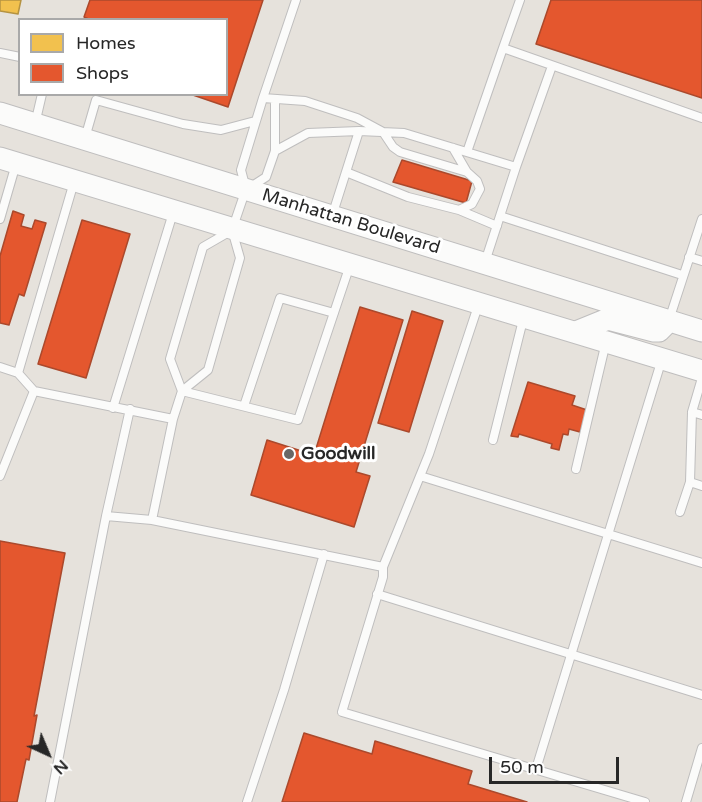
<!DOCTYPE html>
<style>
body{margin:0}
#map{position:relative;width:702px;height:802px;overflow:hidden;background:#e6e2dc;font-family:"Varela Round",sans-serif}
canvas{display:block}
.legend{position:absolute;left:18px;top:18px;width:210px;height:78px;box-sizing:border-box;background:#fff;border:2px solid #a9a9a9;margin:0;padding:8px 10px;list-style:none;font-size:18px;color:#272727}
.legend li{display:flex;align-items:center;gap:12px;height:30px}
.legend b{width:30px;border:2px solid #a9a9a9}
.north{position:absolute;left:18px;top:724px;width:60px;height:60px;-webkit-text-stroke:4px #fff;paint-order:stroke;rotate:136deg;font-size:16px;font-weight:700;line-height:24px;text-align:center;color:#272727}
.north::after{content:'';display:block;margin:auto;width:21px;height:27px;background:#272727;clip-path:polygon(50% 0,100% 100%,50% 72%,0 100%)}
.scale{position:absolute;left:489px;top:757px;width:130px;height:27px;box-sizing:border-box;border:3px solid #272727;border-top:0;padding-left:8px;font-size:18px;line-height:21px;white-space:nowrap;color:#272727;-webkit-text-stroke:4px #fff;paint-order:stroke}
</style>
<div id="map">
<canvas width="702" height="802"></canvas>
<ul class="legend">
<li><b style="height:16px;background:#f2c14e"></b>Homes</li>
<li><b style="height:16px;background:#e4572e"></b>Shops</li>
</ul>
<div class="north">N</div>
<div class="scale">50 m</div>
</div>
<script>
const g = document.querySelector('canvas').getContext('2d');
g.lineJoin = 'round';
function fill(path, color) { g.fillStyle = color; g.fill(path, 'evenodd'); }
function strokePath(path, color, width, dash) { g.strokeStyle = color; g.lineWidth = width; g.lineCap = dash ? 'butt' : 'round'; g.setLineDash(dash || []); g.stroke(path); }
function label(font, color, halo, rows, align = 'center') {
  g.font = font + ' "Varela Round",sans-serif'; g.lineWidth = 6; g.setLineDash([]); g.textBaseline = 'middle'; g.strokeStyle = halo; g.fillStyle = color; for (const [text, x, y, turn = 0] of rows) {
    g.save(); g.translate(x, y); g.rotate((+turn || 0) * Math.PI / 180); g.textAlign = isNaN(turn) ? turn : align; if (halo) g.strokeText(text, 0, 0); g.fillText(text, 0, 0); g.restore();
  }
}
const homes = new Path2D(`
 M 0,0 L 21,0 L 18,14 L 0,11 Z`);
const shops = new Path2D(`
 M 90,0 L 263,0 L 228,107 L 190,94 L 226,94 L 226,20 L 91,20 L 84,17 Z
 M 551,0 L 702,0 L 702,98 L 536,44 Z
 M 402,160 L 472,181 L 466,203 L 393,182 Z
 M 13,211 L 24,215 L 21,226 L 32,229 L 35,220 L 46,223 L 24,296 L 19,294 L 9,325 L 0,323 L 0,256 Z
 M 82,220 L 130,234 L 86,378 L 38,364 Z
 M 360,307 L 403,320 L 356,472 L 370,476 L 354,527 L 251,495 L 267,440 L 314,455 Z
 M 412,311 L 443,321 L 409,432 L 378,423 Z
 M 528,382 L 575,396 L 572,405 L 587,410 L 580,432 L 569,429 L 568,435 L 563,434 L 559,450 L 551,448 L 552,444 L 519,434 L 518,437 L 511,436 Z
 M 0,541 L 65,553 L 34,716 L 37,715 L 29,760 L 26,759 L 17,802 L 0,802 Z
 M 304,733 L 372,754 L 375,741 L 472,771 L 468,784 L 527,802 L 282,802 Z`);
const service = new Path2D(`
 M 296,0 L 263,98 L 241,170 L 246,189 L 232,230 L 240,258 L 208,370 L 182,391 L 173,419 L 152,520 L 383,567 L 429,454 L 479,303
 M 520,0 L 503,48 L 702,118
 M 0,53 L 20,57
 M 263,98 L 305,101 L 357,118 L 383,132 L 393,147 L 400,152 L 467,172 L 477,181 L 480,189 L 472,204 L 459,210 L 408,197 L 346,172
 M 35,124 L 42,94
 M 85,138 L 96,100 L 183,124 L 221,130 L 255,121
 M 453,148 L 467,172
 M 275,151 L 308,133 L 359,131 L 404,133 L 516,167 L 485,262
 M 467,152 L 503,48
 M 516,167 L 552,66
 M 74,182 L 18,373 L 34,391 L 173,419
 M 249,188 L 266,177 L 275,151 L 275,100
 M 459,210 L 497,226
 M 332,216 L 359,131
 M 500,216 L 682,275
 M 0,219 L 16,164
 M 689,257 L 702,261
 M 669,320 L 702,219
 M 0,367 L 18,373
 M 702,378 L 692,412 L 702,415
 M 182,391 L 298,420 L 350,265
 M 182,391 L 170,359 L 203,247 L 229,232
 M 244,406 L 280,298 L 334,313
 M 113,408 L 173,213
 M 493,440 L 524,316
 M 576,469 L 606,342
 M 0,476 L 34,391
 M 420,476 L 702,563
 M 690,482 L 702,486
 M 680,512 L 690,482 L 692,412
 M 106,516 L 152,520
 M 383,567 L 383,577 L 342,712 L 645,802
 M 377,594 L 702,695
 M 536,769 L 662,359
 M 50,802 L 106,516 L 130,409
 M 247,802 L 284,690 L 324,554
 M 686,802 L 702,748`);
const tertiary = new Path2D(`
 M 0,113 L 702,331
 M 0,158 C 234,231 469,298 702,371
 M 576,332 L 608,319 L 654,331 L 659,331 L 667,323`);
const markers = [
 [289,454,6,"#6a6866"]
];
const streetNames = [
 ["Manhattan Boulevard",351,222,17]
];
const poiNames = [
 ["Goodwill",301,454]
];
fill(homes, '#f2c14e');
strokePath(homes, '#b59342', 1.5);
fill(shops, '#e4572e');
strokePath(shops, '#ab492c', 1.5);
strokePath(service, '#bfbebe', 10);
strokePath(tertiary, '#bfbebe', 23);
strokePath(service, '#fbfbfa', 8);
strokePath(tertiary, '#fbfbfa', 21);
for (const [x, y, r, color] of markers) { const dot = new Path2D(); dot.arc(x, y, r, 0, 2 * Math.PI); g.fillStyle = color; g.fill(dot); strokePath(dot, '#fff', 2); }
label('18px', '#272727', '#fff', streetNames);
label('bold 18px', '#272727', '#fff', poiNames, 'left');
</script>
